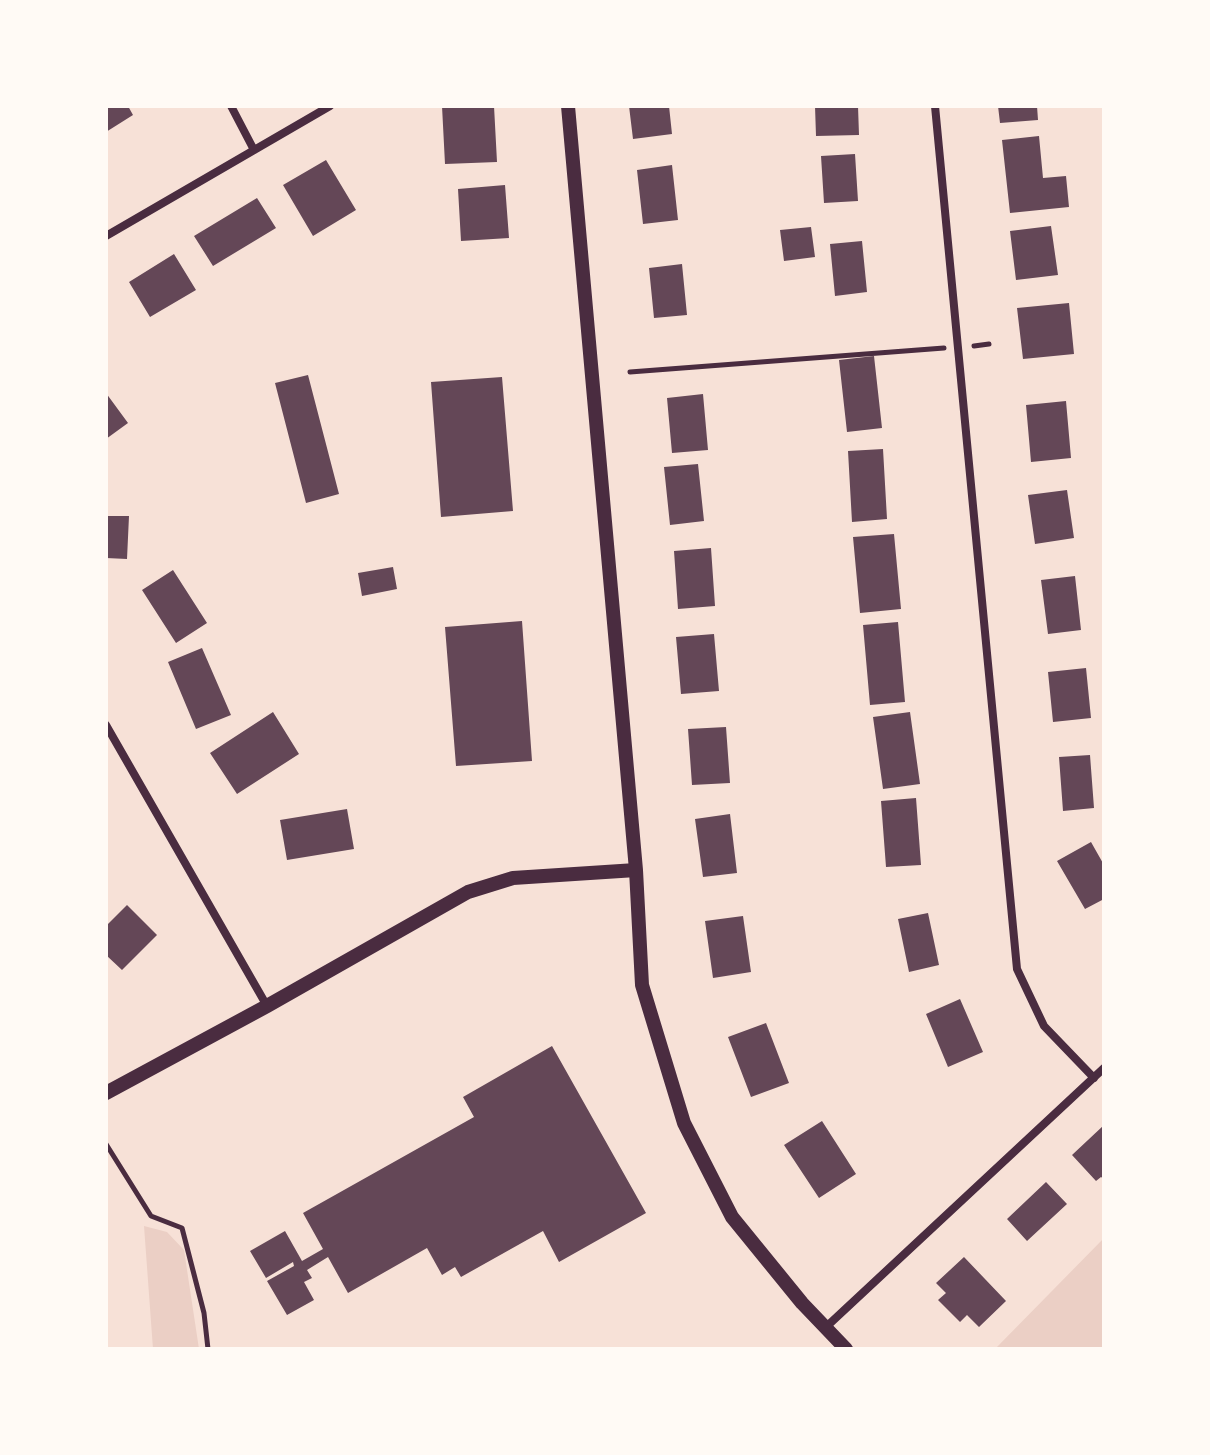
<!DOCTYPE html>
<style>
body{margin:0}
#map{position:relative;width:1210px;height:1455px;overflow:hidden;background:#f7e1d7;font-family:Montserrat,sans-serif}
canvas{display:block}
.frame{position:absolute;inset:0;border:108px solid #fffaf5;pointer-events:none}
</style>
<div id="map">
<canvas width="1210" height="1455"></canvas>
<div class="frame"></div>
</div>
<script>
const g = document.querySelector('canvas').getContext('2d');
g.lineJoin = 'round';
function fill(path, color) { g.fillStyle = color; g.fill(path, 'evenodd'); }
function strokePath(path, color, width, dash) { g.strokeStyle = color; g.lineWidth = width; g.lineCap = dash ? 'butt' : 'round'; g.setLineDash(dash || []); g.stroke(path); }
const green = new Path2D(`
 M 144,1226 L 167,1232 L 184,1250 L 199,1349 L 153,1349 Z
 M 1104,1238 L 1104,1349 L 995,1349 Z`);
const building = new Path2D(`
 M 106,106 L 128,106 L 133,115 L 106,132 Z
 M 442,106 L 494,106 L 497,162 L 445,164 Z
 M 629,106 L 669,106 L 672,134 L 633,139 Z
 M 815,106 L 858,106 L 859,135 L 816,136 Z
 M 998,106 L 1037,106 L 1038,120 L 1000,123 Z
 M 1039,136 L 1043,178 L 1066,176 L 1069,207 L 1010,213 L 1002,140 Z
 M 855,154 L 858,201 L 824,203 L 821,156 Z
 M 326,160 L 356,210 L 313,236 L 283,185 Z
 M 672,165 L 678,220 L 643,224 L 637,170 Z
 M 505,185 L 509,238 L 461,241 L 458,189 Z
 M 257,198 L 276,228 L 213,266 L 194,236 Z
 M 1051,226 L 1058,275 L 1016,280 L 1010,231 Z
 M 811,227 L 815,257 L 784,261 L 780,230 Z
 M 862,241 L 867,292 L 835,296 L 830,244 Z
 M 174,254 L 196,290 L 150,317 L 129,282 Z
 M 682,264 L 687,315 L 654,318 L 649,268 Z
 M 1069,303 L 1074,354 L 1023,359 L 1017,308 Z
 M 874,356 L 882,428 L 847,432 L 839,360 Z
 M 308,375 L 339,494 L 306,503 L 275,383 Z
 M 502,377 L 513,511 L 441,517 L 431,382 Z
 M 106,393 L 128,423 L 106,439 Z
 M 703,394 L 708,450 L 672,453 L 667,398 Z
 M 1066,401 L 1071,458 L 1031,462 L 1026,405 Z
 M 883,449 L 887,519 L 852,522 L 848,451 Z
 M 698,464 L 704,521 L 670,525 L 664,467 Z
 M 1067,490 L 1074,538 L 1035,544 L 1028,495 Z
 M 106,516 L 129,516 L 127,559 L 106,558 Z
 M 894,534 L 901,609 L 860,613 L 853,537 Z
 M 711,548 L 715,606 L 678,609 L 674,551 Z
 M 393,567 L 397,589 L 362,596 L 358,573 Z
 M 173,570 L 207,623 L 176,643 L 142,590 Z
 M 1075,576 L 1081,630 L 1048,634 L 1041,580 Z
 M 522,621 L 532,761 L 456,766 L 445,627 Z
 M 898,622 L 905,702 L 870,705 L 863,625 Z
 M 714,634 L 719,691 L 681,694 L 676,637 Z
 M 202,648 L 231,715 L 196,729 L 168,662 Z
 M 1086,668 L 1091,718 L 1053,722 L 1048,672 Z
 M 273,712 L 299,754 L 237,794 L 210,753 Z
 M 910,712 L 920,784 L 883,789 L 873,717 Z
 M 726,727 L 730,783 L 692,785 L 688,729 Z
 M 1090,755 L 1094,808 L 1063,811 L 1059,757 Z
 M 916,798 L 921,865 L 886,867 L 881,801 Z
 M 347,809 L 354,849 L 287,860 L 280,820 Z
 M 730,814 L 737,873 L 703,877 L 695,819 Z
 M 1091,842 L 1104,865 L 1104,899 L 1085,909 L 1057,861 Z
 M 127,905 L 157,935 L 122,970 L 106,955 L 106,926 Z
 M 928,913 L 939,965 L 909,972 L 898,919 Z
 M 743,916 L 751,972 L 713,978 L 705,921 Z
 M 960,999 L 983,1052 L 948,1067 L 926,1014 Z
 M 766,1023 L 789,1083 L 751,1097 L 728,1037 Z
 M 552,1046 L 646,1213 L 559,1262 L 543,1231 L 461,1277 L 455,1267 L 442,1275 L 427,1248 L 348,1293 L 328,1257 L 307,1270 L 312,1278 L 304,1282 L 314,1300 L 287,1315 L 267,1281 L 294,1266 L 293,1262 L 266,1278 L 250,1251 L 285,1231 L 302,1261 L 323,1249 L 303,1213 L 474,1117 L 463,1097 Z
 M 822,1121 L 856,1174 L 819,1198 L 784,1145 Z
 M 1104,1125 L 1104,1179 L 1101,1177 L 1096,1181 L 1072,1155 Z
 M 1046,1182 L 1067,1204 L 1027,1241 L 1007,1219 Z
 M 964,1257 L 1006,1301 L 979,1327 L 967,1315 L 960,1322 L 938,1300 L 946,1293 L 936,1283 Z`);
const path = new Path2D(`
 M 974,346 L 989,344
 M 630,372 L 944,348
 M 106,1144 L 151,1216 L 182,1228 L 204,1313 L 208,1349`);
const minor = new Path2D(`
 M 231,106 L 254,150
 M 935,106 L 1017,969 L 1044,1026 L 1094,1078
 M 106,236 L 330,106
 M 106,725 L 267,1006
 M 825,1328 L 1104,1068`);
const tertiary = new Path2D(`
 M 568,106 L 636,870 L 642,985 L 684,1123 L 732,1217 L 802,1303 L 846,1349
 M 106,1093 L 267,1006 L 468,892 L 513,878 L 636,870`);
fill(green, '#ebcfc5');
fill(building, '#644757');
strokePath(path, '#4a2c40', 5);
strokePath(minor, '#4a2c40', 8);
strokePath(tertiary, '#4a2c40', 14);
</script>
